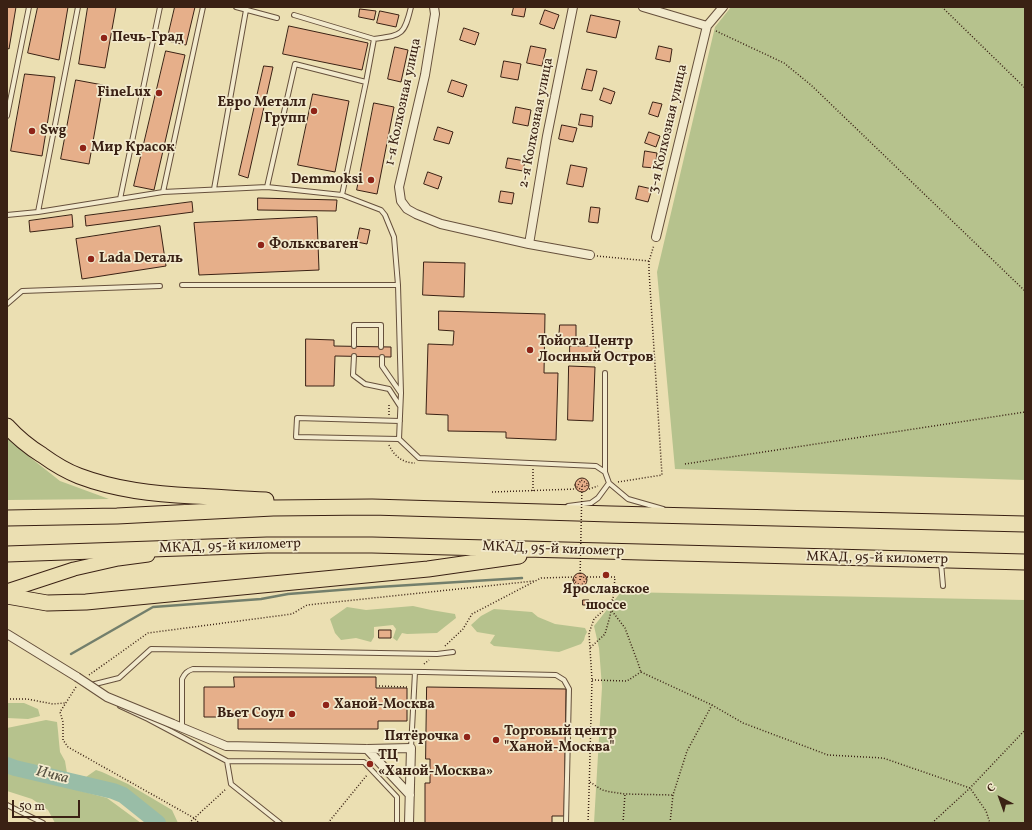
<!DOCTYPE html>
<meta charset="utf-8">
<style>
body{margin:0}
#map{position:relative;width:1032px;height:830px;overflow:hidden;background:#ebdfb2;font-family:Vollkorn,serif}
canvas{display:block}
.frame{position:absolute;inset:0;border:8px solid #3a2114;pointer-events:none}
.north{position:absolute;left:980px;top:778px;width:40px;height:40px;-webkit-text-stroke:3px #f2eacd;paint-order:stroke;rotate:319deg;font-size:11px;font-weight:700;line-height:16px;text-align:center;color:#3a2114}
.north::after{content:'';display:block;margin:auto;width:14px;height:18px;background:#3a2114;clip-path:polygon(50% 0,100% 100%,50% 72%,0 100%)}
.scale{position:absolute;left:12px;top:800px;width:68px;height:18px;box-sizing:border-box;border:2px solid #3a2114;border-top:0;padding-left:5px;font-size:12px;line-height:14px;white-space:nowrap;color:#3a2114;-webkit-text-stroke:3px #f2eacd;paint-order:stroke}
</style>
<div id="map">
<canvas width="1032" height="830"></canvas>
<div class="frame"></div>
<div class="north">С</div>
<div class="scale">50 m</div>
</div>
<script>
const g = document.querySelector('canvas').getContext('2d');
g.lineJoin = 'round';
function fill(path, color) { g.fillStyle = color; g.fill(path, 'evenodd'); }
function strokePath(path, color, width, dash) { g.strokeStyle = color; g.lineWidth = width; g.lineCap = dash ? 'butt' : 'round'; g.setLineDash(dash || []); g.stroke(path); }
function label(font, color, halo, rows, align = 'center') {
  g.font = font + ' Vollkorn,serif'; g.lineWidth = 3.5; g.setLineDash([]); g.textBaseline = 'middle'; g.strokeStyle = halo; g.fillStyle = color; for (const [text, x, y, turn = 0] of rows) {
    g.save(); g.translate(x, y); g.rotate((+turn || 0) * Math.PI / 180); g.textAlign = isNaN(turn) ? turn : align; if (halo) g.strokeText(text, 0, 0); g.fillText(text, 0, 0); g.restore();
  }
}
const green = new Path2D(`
 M 731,7 L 1025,7 L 1025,480 L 675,469 L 657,272 L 715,27 Z
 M 7,436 L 22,451 L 60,481 L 109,499 L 7,500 Z
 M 621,592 L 1025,600 L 1025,823 L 594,823 L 602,687 L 599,648 L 594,626 Z
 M 413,606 L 431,610 L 455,614 L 456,618 L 437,633 L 407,634 L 402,633 L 397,641 L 393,638 L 396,629 L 393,625 L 374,627 L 374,637 L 371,642 L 356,638 L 341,640 L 335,633 L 330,619 L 347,607 L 366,610 Z
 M 494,609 L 532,612 L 538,617 L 555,624 L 585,628 L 587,632 L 585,636 L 584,640 L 581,644 L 559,652 L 494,646 L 490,643 L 495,635 L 477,632 L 471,625 L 481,616 Z
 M 7,703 L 24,703 L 38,709 L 40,716 L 28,719 L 7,718 Z
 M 46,720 L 57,722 L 58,731 L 59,742 L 60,752 L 65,761 L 67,773 L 86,777 L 96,770 L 102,772 L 128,784 L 172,810 L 178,823 L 165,823 L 125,793 L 112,787 L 13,764 L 7,762 L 7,728 Z
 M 7,770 L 14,773 L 107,798 L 141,823 L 55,823 L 48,810 L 32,799 L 7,791 Z`);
const stream = new Path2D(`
 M 71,654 L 153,607 L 261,599 L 288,594 L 378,587 L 522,578`);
const river = new Path2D(`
 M 7,765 L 15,768 L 113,791 L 123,795 L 158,823`);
const building = new Path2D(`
 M 7,7 L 16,7 L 9,49 L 7,48 Z
 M 38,7 L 68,7 L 59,60 L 28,53 Z
 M 88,7 L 116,7 L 105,68 L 79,64 Z
 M 175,7 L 195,7 L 186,45 L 167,41 Z
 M 514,7 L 526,7 L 524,17 L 512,15 Z
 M 360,9 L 376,11 L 374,20 L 359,17 Z
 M 545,10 L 559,15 L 554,29 L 540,24 Z
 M 380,11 L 399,15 L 396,27 L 377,23 Z
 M 591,15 L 620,21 L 616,38 L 587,32 Z
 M 289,26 L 368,43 L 362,70 L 283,54 Z
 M 464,28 L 479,33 L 475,45 L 460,40 Z
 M 531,46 L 546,49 L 542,66 L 527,63 Z
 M 659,46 L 672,49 L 670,62 L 656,59 Z
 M 395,47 L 408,50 L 401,82 L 388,79 Z
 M 166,51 L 185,55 L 154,190 L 134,186 Z
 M 504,61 L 521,64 L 518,80 L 501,77 Z
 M 264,66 L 273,67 L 248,178 L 239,175 Z
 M 587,69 L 597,71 L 592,91 L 582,89 Z
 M 25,74 L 55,77 L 42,156 L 11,151 Z
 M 76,80 L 103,85 L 89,164 L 61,159 Z
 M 452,80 L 467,85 L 463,97 L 448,92 Z
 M 604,88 L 615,92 L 611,104 L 600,100 Z
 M 313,94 L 349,101 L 335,172 L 298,165 Z
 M 653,102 L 662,104 L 658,117 L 649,114 Z
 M 374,103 L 394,107 L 377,194 L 357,190 Z
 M 516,107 L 531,110 L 528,126 L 513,123 Z
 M 581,114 L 593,116 L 592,127 L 579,125 Z
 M 562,125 L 577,128 L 573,142 L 559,139 Z
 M 438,127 L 453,132 L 449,144 L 434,140 Z
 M 649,132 L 660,136 L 656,147 L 645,143 Z
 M 645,151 L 657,153 L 655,168 L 643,167 Z
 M 508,158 L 525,161 L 523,171 L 506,168 Z
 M 571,165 L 587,168 L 583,187 L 567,184 Z
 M 428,172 L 442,177 L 438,189 L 424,184 Z
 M 639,186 L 652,189 L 648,202 L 636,199 Z
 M 501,191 L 514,193 L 512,204 L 499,202 Z
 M 258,198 L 337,200 L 336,211 L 258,210 Z
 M 192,202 L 193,212 L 86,226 L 85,216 Z
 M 591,207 L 600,208 L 598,223 L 589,222 Z
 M 72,215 L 73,227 L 30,232 L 29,221 Z
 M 317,217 L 319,270 L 199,275 L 194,223 Z
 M 160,226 L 166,266 L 82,279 L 76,239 Z
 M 360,228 L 370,230 L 367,244 L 357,242 Z
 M 424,262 L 465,263 L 464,297 L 423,295 Z
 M 439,311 L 545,314 L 544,373 L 558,373 L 556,440 L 506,438 L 506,432 L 448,431 L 448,415 L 426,414 L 428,344 L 453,345 L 454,331 L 439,330 Z
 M 560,325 L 576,325 L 576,340 L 559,340 Z
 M 306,339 L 334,340 L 334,346 L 391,347 L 391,357 L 335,356 L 334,386 L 306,386 Z
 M 570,346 L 596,346 L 595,362 L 570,362 Z
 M 569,366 L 595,367 L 593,421 L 568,420 Z
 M575 485a7 7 0 1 1 14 0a7 7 0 1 1-14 0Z
 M573 580a7 7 0 1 1 14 0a7 7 0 1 1-14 0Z
 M 583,600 L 589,600 L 589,605 L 583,605 Z
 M 379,630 L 391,630 L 391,638 L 379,638 Z
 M 234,677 L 376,677 L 376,688 L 407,688 L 407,721 L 378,721 L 378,729 L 238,729 L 238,717 L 204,717 L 204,687 L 234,687 Z
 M 427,687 L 566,689 L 564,816 L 552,816 L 552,823 L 425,823 L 425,783 L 430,783 L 430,759 L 426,759 Z
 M 407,701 L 427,701 L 426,709 L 407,708 Z`);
const path = new Path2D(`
 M 942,7 L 1025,88
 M 716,31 L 784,63 L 811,85 L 1025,291
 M 597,256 L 649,261
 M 389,415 L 389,403
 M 389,445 C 394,456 403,463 415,463
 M 685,464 L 1025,412
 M 618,482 L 662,475 L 649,271 L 649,261 L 654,245
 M 580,489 L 577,487 L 581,480 L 588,484 L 586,487 L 582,485
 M 589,489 L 598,486
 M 533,491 L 533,469
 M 492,492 L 576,489
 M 576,577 L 574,581 L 581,586 L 586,579 L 582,576 L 580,580
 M 587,577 L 615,577 L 613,599 L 610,616 L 605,634 L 590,648
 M 612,611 L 625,628 L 638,663 L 641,672
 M 445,646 L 463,629 L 472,614 L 541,578 L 573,577
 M 424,664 L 429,660
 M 641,672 L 712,705 L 743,723 L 828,755 L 883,758 L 970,788 L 986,811 L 990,823
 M 89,675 L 148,633 L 292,614 L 307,605 L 534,581
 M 592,680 L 627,681 L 641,672
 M 379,686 L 407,687
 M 76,687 L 60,712 L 63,722 L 63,740 L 68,747 L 194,818 L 199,823
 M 7,699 L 27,699 L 53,704 L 65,703
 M 590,782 L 602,790 L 611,792 L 625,794 L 673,795
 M 189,823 L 226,789
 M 328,823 L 367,775
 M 588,823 L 589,793 L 592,680 L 589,633 L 594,619 L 605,609 L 613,599
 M 623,823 L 625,794
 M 670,823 L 673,795 L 687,751 L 712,705
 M 932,823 L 970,788 L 1025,730`);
const lane = new Path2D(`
 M 236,7 L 277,18
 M 294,15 L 374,39 L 366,82 L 342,195
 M 374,39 C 402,35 404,36 411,7
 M 7,116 L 29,7
 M 267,187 L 295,64 L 366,82
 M 214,189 L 246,10
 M 163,192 L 203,7
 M 120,199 L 160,7
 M 38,212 L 78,7
 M 7,215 L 38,212 L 163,192 L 267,187 L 342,195 L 381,210 L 385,215 L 394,237 L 398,285 L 401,393 L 399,439
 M 182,285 L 398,285
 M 7,304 L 22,291 L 160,286
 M 354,346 L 354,325 L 381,325 L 381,347
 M 354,356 L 353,375 L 365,384 L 389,389 L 400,406
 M 382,357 L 382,366 L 400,392
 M 400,421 L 297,418 L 296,437 L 399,439 L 419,458 L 596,466 L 605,472 L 609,483
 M 605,472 L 605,373
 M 568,506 L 591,503 L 598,498 L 609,483 L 628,499 L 663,509
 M 941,563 L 943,586
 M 91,685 L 119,678 L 151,649 L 437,654 L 453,652
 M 120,706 L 148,719 L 227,761 L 364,762 L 397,797 L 397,823
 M 182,728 L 182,679 C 185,673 187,671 193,669 L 424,672 L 556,675 L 564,680 L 569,689 L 566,823
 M 411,748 L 415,672
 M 227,761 L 231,784 L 280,823
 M 7,805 L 43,823`);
const street = new Path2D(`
 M 434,7 L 435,14 L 425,75 L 399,187 L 401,201 L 407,209 L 416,214 L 441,224 L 529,244 L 590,255
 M 643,7 L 707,26
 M 656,237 L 707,26 L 723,7
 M 529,244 L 547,136 L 573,7
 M 7,634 L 77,677
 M 173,724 L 226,746 L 367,749 L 411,748 L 409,823
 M 367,749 L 410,795`);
const primary = new Path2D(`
 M 7,591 L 74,569 L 118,559 L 148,555`);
const highway = new Path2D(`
 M 7,426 C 17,437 29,447 42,455 C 53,463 66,471 79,476 C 116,490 154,494 193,496 C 217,497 241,499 266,500
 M 7,518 L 117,516 L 273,508 L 372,507 L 611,514 L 1025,524
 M 7,554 L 267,545 L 372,545 L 1025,562
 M 7,596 L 47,603 L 86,602 L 428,569 L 519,556`);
const pathBridge = new Path2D(`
 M 580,580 L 582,485`);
const streetBridge = new Path2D(`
 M 77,677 L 107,697 L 173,724`);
const markers = [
 [104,38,4,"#8f2418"],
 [159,93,4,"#8f2418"],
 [314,111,4,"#8f2418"],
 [32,131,4,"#8f2418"],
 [83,148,4,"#8f2418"],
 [371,180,4,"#8f2418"],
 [261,245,4,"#8f2418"],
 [91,259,4,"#8f2418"],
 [530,350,4,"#8f2418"],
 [606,575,4,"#8f2418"],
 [326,705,4,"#8f2418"],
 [292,714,4,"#8f2418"],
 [467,737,4,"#8f2418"],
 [496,740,4,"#8f2418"],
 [370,764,4,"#8f2418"]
];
const poiNames = [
 ["Печь-Град",112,38],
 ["FineLux",151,93,"right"],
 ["Евро Металл",306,103,"right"],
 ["Групп",306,119,"right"],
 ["Swg",40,131],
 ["Мир Красок",91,148],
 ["Demmoksi",363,180,"right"],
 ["Фольксваген",269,245],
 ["Lada Dеталь",99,259],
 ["Тойота Центр",538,342],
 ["Лосиный Остров",538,358],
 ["Ярославское",606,590,"center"],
 ["шоссе",606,606,"center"],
 ["Ханой-Москва",334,705],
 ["Вьет Соул",284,714,"right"],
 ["Торговый центр",504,732],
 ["\"Ханой-Москва\"",504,748],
 ["Пятёрочка",459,737,"right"],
 ["ТЦ",378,756],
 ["«Ханой-Москва»",378,772]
];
const streetNames = [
 ["1-я Колхозная улица",404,102,-78],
 ["2-я Колхозная улица",537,123,-79],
 ["3-я Колхозная улица",669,129,-77],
 ["МКАД, 95-й километр",230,547,-2],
 ["МКАД, 95-й километр",553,550,2],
 ["МКАД, 95-й километр",877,559,1]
];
const waterNames = [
 ["Ичка",52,776,14]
];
fill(green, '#b6c28d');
strokePath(stream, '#737f6c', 2.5);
strokePath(river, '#99bda7', 16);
fill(building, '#e6af8a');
strokePath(building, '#3a2114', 1);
strokePath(lane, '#66503c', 6);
strokePath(street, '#66503c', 10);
strokePath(primary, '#3a2114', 15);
strokePath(highway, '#3a2114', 17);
strokePath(path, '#3a2114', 1.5, [1, 2]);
strokePath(lane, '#f2eacd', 4);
strokePath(street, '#f2eacd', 8);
strokePath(primary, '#ebdfb2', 13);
strokePath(highway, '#ebdfb2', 15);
strokePath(streetBridge, '#66503c', 10, []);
strokePath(pathBridge, '#3a2114', 1.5, [1, 2]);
strokePath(streetBridge, '#f2eacd', 8);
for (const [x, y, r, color] of markers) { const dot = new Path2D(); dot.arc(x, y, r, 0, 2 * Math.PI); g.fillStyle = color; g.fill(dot); strokePath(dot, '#f2eacd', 1.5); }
label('bold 14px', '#3a2114', '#f2eacd', poiNames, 'left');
label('14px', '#3a2114', '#f2eacd', streetNames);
label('italic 15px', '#565040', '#f2eacd', waterNames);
</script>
